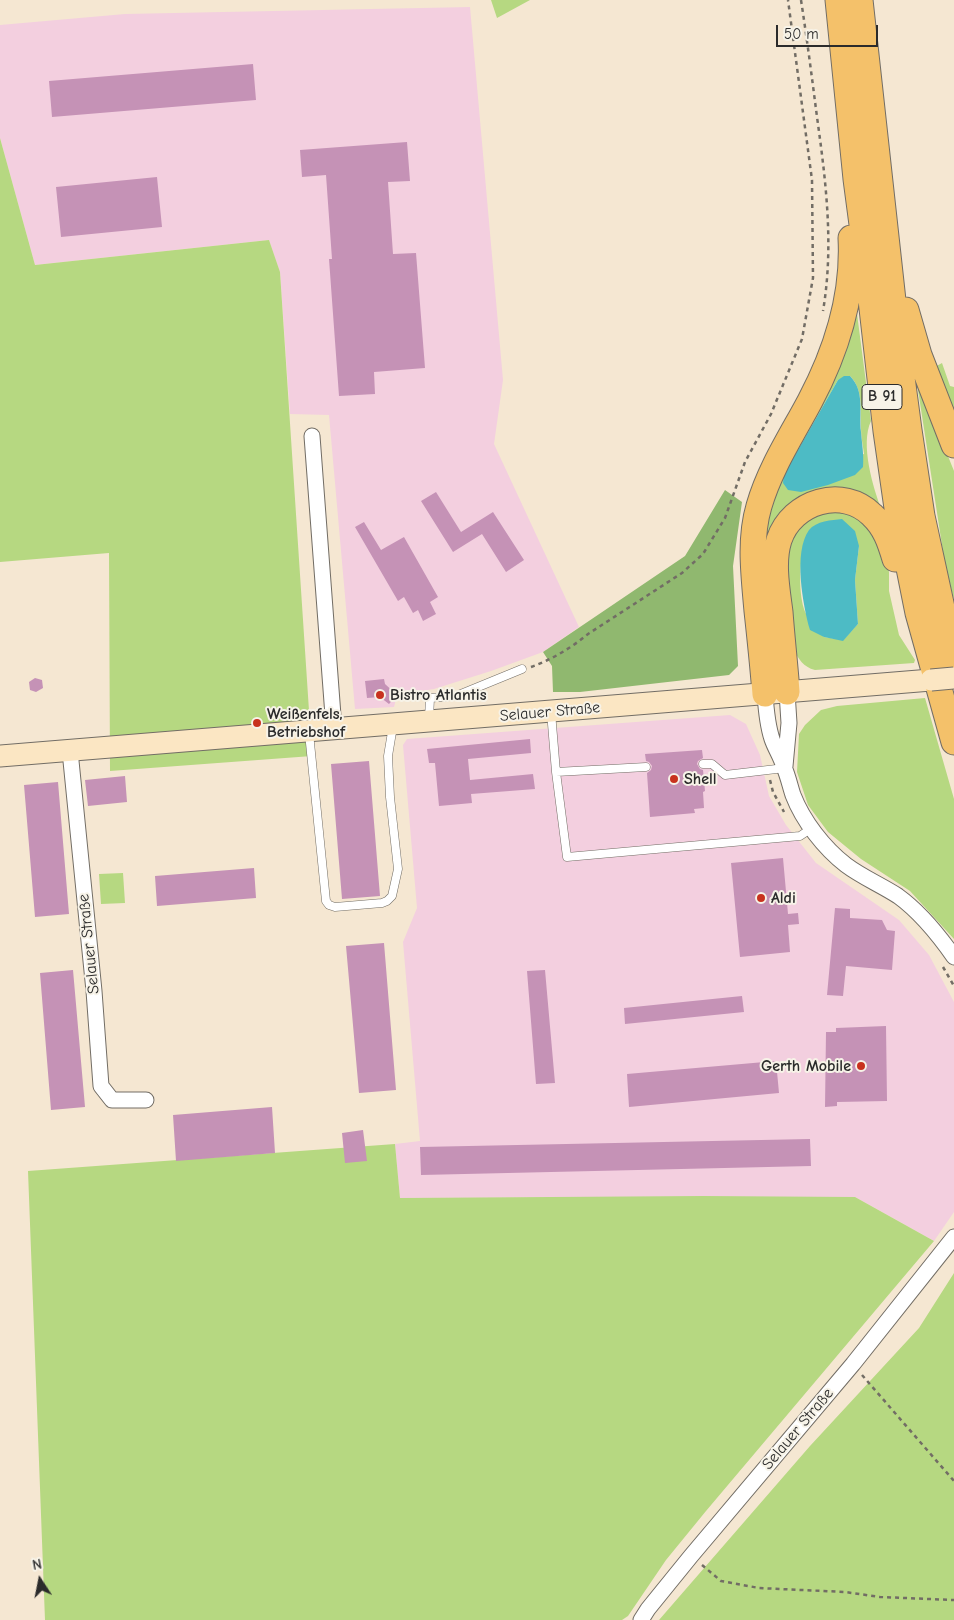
<!DOCTYPE html>
<meta charset="utf-8">
<style>
body{margin:0}
#map{position:relative;width:954px;height:1620px;overflow:hidden;background:#f5e7d2;font-family:"Comic Neue",sans-serif}
canvas{display:block}
.north{position:absolute;left:15px;top:1555px;width:50px;height:50px;-webkit-text-stroke:4px #f7f3e8;paint-order:stroke;rotate:349deg;font-size:14px;font-weight:700;line-height:20px;text-align:center;color:#2b2b2b}
.north::after{content:'';display:block;margin:auto;width:18px;height:22px;background:#2b2b2b;clip-path:polygon(50% 0,100% 100%,50% 72%,0 100%)}
.scale{position:absolute;left:776px;top:25px;width:102px;height:22px;box-sizing:border-box;border:2px solid #2b2b2b;border-top:0;padding-left:6px;font-size:15px;line-height:18px;white-space:nowrap;color:#2b2b2b;-webkit-text-stroke:4px #f7f3e8;paint-order:stroke}
</style>
<div id="map">
<canvas width="954" height="1620"></canvas>
<div class="north">N</div>
<div class="scale">50 m</div>
</div>
<script>
const g = document.querySelector('canvas').getContext('2d');
g.lineJoin = 'round';
function fill(path, color) { g.fillStyle = color; g.fill(path, 'evenodd'); }
function strokePath(path, color, width, dash) { g.strokeStyle = color; g.lineWidth = width; g.lineCap = dash ? 'butt' : 'round'; g.setLineDash(dash || []); g.stroke(path); }
function label(font, color, halo, rows, align = 'center') {
  g.font = font + ' "Comic Neue",sans-serif'; g.lineWidth = 4; g.setLineDash([]); g.textBaseline = 'middle'; g.strokeStyle = halo; g.fillStyle = color; for (const [text, x, y, turn = 0] of rows) {
    g.save(); g.translate(x, y); g.rotate((+turn || 0) * Math.PI / 180); g.textAlign = isNaN(turn) ? turn : align; if (halo) g.strokeText(text, 0, 0); g.fillText(text, 0, 0); g.restore();
  }
}
const built = new Path2D(`
 M 470,7 L 503,380 L 494,444 L 579,627 L 543,652 L 491,671 L 434,689 L 397,695 L 394,707 L 355,709 L 329,415 L 290,414 L 280,272 L 269,240 L 35,265 L 0,138 L 0,25 L 125,14 Z
 M 730,715 L 746,724 L 760,755 L 769,796 L 786,825 L 816,863 L 899,920 L 929,955 L 954,1002 L 954,1212 L 934,1241 L 855,1197 L 400,1198 L 395,1144 L 420,1141 L 403,942 L 417,908 L 403,745 L 407,739 Z`);
const green = new Path2D(`
 M 491,0 L 530,0 L 497,18 Z
 M 0,138 L 35,265 L 269,240 L 280,272 L 312,756 L 110,771 L 109,553 L 0,562 Z
 M 856,306 L 871,421 C 860,444 873,488 882,511 L 861,496 L 769,538 L 763,544 L 767,509 ZM 850,376 C 864,390 860,411 861,429 C 861,437 863,446 864,454 L 784,474 L 838,380 Z
 M 942,363 L 950,386 L 954,387 L 954,425 L 933,368 Z
 M 916,377 L 954,471 L 954,600 L 944,558 Z
 M 842,511 L 857,516 L 872,527 L 885,557 L 889,572 L 889,591 L 899,635 L 915,660 L 914,663 L 815,670 C 803,667 799,659 793,649 C 792,632 791,615 789,598 C 787,571 783,541 805,521 C 815,512 830,513 842,511 ZM 805,539 L 859,546 L 855,580 L 858,624 L 843,640 L 824,637 C 819,630 806,617 804,609 C 798,590 800,558 805,539 Z
 M 925,698 L 954,799 L 954,939 L 910,891 L 861,859 L 828,832 L 808,805 L 797,772 L 799,734 L 805,725 L 821,710 L 837,706 Z
 M 123,873 L 125,903 L 101,904 L 99,874 Z
 M 395,1144 L 400,1198 L 703,1196 L 855,1197 L 934,1241 L 706,1511 L 666,1560 L 628,1616 L 622,1620 L 45,1620 L 28,1171 Z
 M 954,1273 L 954,1620 L 659,1620 L 810,1446 L 919,1328 Z`);
const forest = new Path2D(`
 M 725,490 L 742,502 L 733,566 L 738,666 L 729,675 L 580,692 L 553,692 L 552,666 L 543,652 L 685,556 Z`);
const water = new Path2D(`
 M 844,376 L 850,376 C 865,391 859,412 861,432 C 862,444 864,455 863,467 L 855,475 L 828,485 L 801,492 L 788,490 L 783,483 L 784,474 L 838,380 Z
 M 842,519 L 855,531 L 859,546 L 855,580 L 858,624 L 843,641 L 824,637 L 810,630 C 803,606 793,552 809,530 C 816,521 832,520 842,519 Z`);
const building = new Path2D(`
 M 253,64 L 256,100 L 52,117 L 49,81 Z
 M 407,142 L 410,181 L 388,182 L 393,254 L 416,253 L 425,368 L 374,372 L 375,394 L 339,396 L 329,259 L 332,259 L 326,175 L 302,177 L 300,150 Z
 M 157,177 L 162,227 L 61,237 L 56,187 Z
 M 436,492 L 461,532 L 493,512 L 524,560 L 506,572 L 482,534 L 453,552 L 421,501 Z
 M 364,522 L 381,550 L 404,537 L 438,597 L 430,602 L 436,614 L 423,621 L 418,610 L 413,613 L 404,597 L 398,601 L 355,527 Z
 M 35,678 L 42,680 L 43,688 L 36,692 L 30,690 L 29,682 Z
 M 384,679 L 385,684 L 397,695 L 389,704 L 380,697 L 367,698 L 365,681 Z
 M 530,739 L 531,753 L 468,759 L 470,780 L 533,774 L 535,789 L 471,794 L 472,803 L 439,806 L 435,763 L 429,763 L 427,749 Z
 M 702,750 L 703,758 L 698,761 L 697,764 L 700,769 L 703,770 L 705,791 L 703,792 L 704,808 L 694,809 L 695,813 L 650,817 L 647,773 L 651,770 L 652,766 L 649,762 L 646,761 L 645,754 Z
 M 369,761 L 380,896 L 342,899 L 331,764 Z
 M 125,776 L 127,802 L 88,806 L 85,780 Z
 M 58,782 L 69,914 L 35,917 L 24,785 Z
 M 783,858 L 788,914 L 798,913 L 799,924 L 788,925 L 790,952 L 740,957 L 731,863 Z
 M 254,868 L 256,898 L 157,906 L 155,876 Z
 M 835,908 L 850,909 L 850,918 L 882,920 L 887,930 L 895,931 L 892,970 L 846,966 L 843,996 L 827,995 Z
 M 384,943 L 396,1090 L 359,1093 L 346,946 Z
 M 73,970 L 85,1107 L 51,1110 L 40,973 Z
 M 545,970 L 555,1083 L 536,1084 L 527,971 Z
 M 742,996 L 744,1012 L 625,1024 L 624,1008 Z
 M 886,1026 L 887,1101 L 837,1102 L 837,1106 L 825,1107 L 826,1032 L 836,1032 L 836,1028 Z
 M 776,1061 L 779,1093 L 629,1107 L 627,1074 Z
 M 272,1107 L 275,1153 L 176,1161 L 173,1115 Z
 M 363,1130 L 367,1161 L 345,1163 L 342,1133 Z
 M 810,1139 L 811,1166 L 421,1175 L 420,1147 Z`);
const path = new Path2D(`
 M 801,0 C 807,39 812,78 817,117 C 826,182 834,246 823,311
 M 531,667 C 551,660 571,648 588,634 L 682,573 L 703,554 L 725,518 L 745,462 L 771,414 L 802,339 L 813,278 L 812,180 L 788,0
 M 770,780 L 773,792 L 784,812
 M 943,967 L 954,986
 M 862,1375 L 954,1481
 M 702,1565 L 721,1581 L 759,1588 L 845,1592 L 880,1597 L 954,1600`);
const service = new Path2D(`
 M 551,712 L 556,772 L 646,767
 M 429,719 L 430,698 L 456,696 L 522,669
 M 309,733 L 326,901 L 329,905 L 335,907 L 382,903 L 387,901 L 392,896 L 398,869 L 390,797 L 388,756 L 393,726
 M 703,764 L 712,764 L 725,775 L 785,768
 M 556,772 L 567,857 L 800,836 L 812,828`);
const minor = new Path2D(`
 M 312,436 L 334,729
 M 765,694 C 766,709 767,724 772,739 C 775,748 781,757 784,767 C 788,776 790,786 793,795 C 803,821 824,848 846,865 C 862,877 881,885 898,896 C 920,912 938,934 954,957
 M 70,751 L 94,991 L 101,1086 L 112,1100 L 146,1100
 M 785,766 L 789,723 L 787,692
 M 641,1620 L 648,1609 L 691,1556 L 853,1364 L 954,1237`);
const secondary = new Path2D(`
 M 0,756 L 931,680`);
const trunk = new Path2D(`
 M 838,0 L 856,179 L 865,247 L 886,431 L 897,508 L 918,613 L 954,742
 M 860,0 L 899,355 L 909,430 L 922,516 L 954,663
 M 906,310 L 919,355 L 954,445
 M 787,692 C 785,665 782,639 780,612 C 777,589 772,562 779,540 C 792,501 843,486 872,515 C 885,527 890,542 895,559
 M 765,694 C 763,666 760,639 757,611 C 754,576 749,540 759,506 C 770,468 792,435 810,401 C 837,350 854,295 851,238`);
const secondaryBridge = new Path2D(`
 M 931,680 L 954,678`);
const markers = [
 [380,695,5,"#c8321e"],
 [257,723,5,"#c8321e"],
 [674,779,5,"#c8321e"],
 [761,898,5,"#c8321e"],
 [861,1066,5,"#c8321e"]
];
const shields = [
 [882,397,40]
];
const shieldNames = [
 ["B 91",882,397]
];
const poiNames = [
 ["Bistro Atlantis",390,695],
 ["Weißenfels,",267,714],
 ["Betriebshof",267,732],
 ["Shell",684,779],
 ["Aldi",771,898],
 ["Gerth Mobile",851,1066,"right"]
];
const streetNames = [
 ["Selauer Straße",550,712,-5],
 ["Selauer Straße",89,944,-96],
 ["Selauer Straße",798,1429,-50]
];
fill(built, '#f3cfdf');
fill(green, '#b6d881');
fill(forest, '#90b86f');
fill(water, '#4dbbc5');
fill(building, '#c592b6');
strokePath(service, '#726d65', 9);
strokePath(minor, '#726d65', 17);
strokePath(secondary, '#726d65', 23);
strokePath(trunk, '#726d65', 27);
strokePath(path, '#726d65', 2.5, [4, 4]);
strokePath(service, '#fff', 8);
strokePath(minor, '#fff', 15);
strokePath(secondary, '#fbe6c3', 21);
strokePath(trunk, '#f4c16a', 25);
strokePath(secondaryBridge, '#726d65', 23, []);
strokePath(secondaryBridge, '#fbe6c3', 21);
for (const [x, y, r, color] of markers) { const dot = new Path2D(); dot.arc(x, y, r, 0, 2 * Math.PI); g.fillStyle = color; g.fill(dot); strokePath(dot, '#f7f3e8', 2); }
for (const [x, y, w] of shields) { const box = new Path2D(); box.roundRect(x - w / 2, y - 12.5, w, 25, 4); g.fillStyle = '#f7f3e8'; g.fill(box); strokePath(box, '#2b2b2b', 1); }
label('bold 15px', '#2b2b2b', null, shieldNames);
label('bold 16px', '#2b2b2b', '#f7f3e8', poiNames, 'left');
label('16px', '#2b2b2b', '#f7f3e8', streetNames);
</script>
